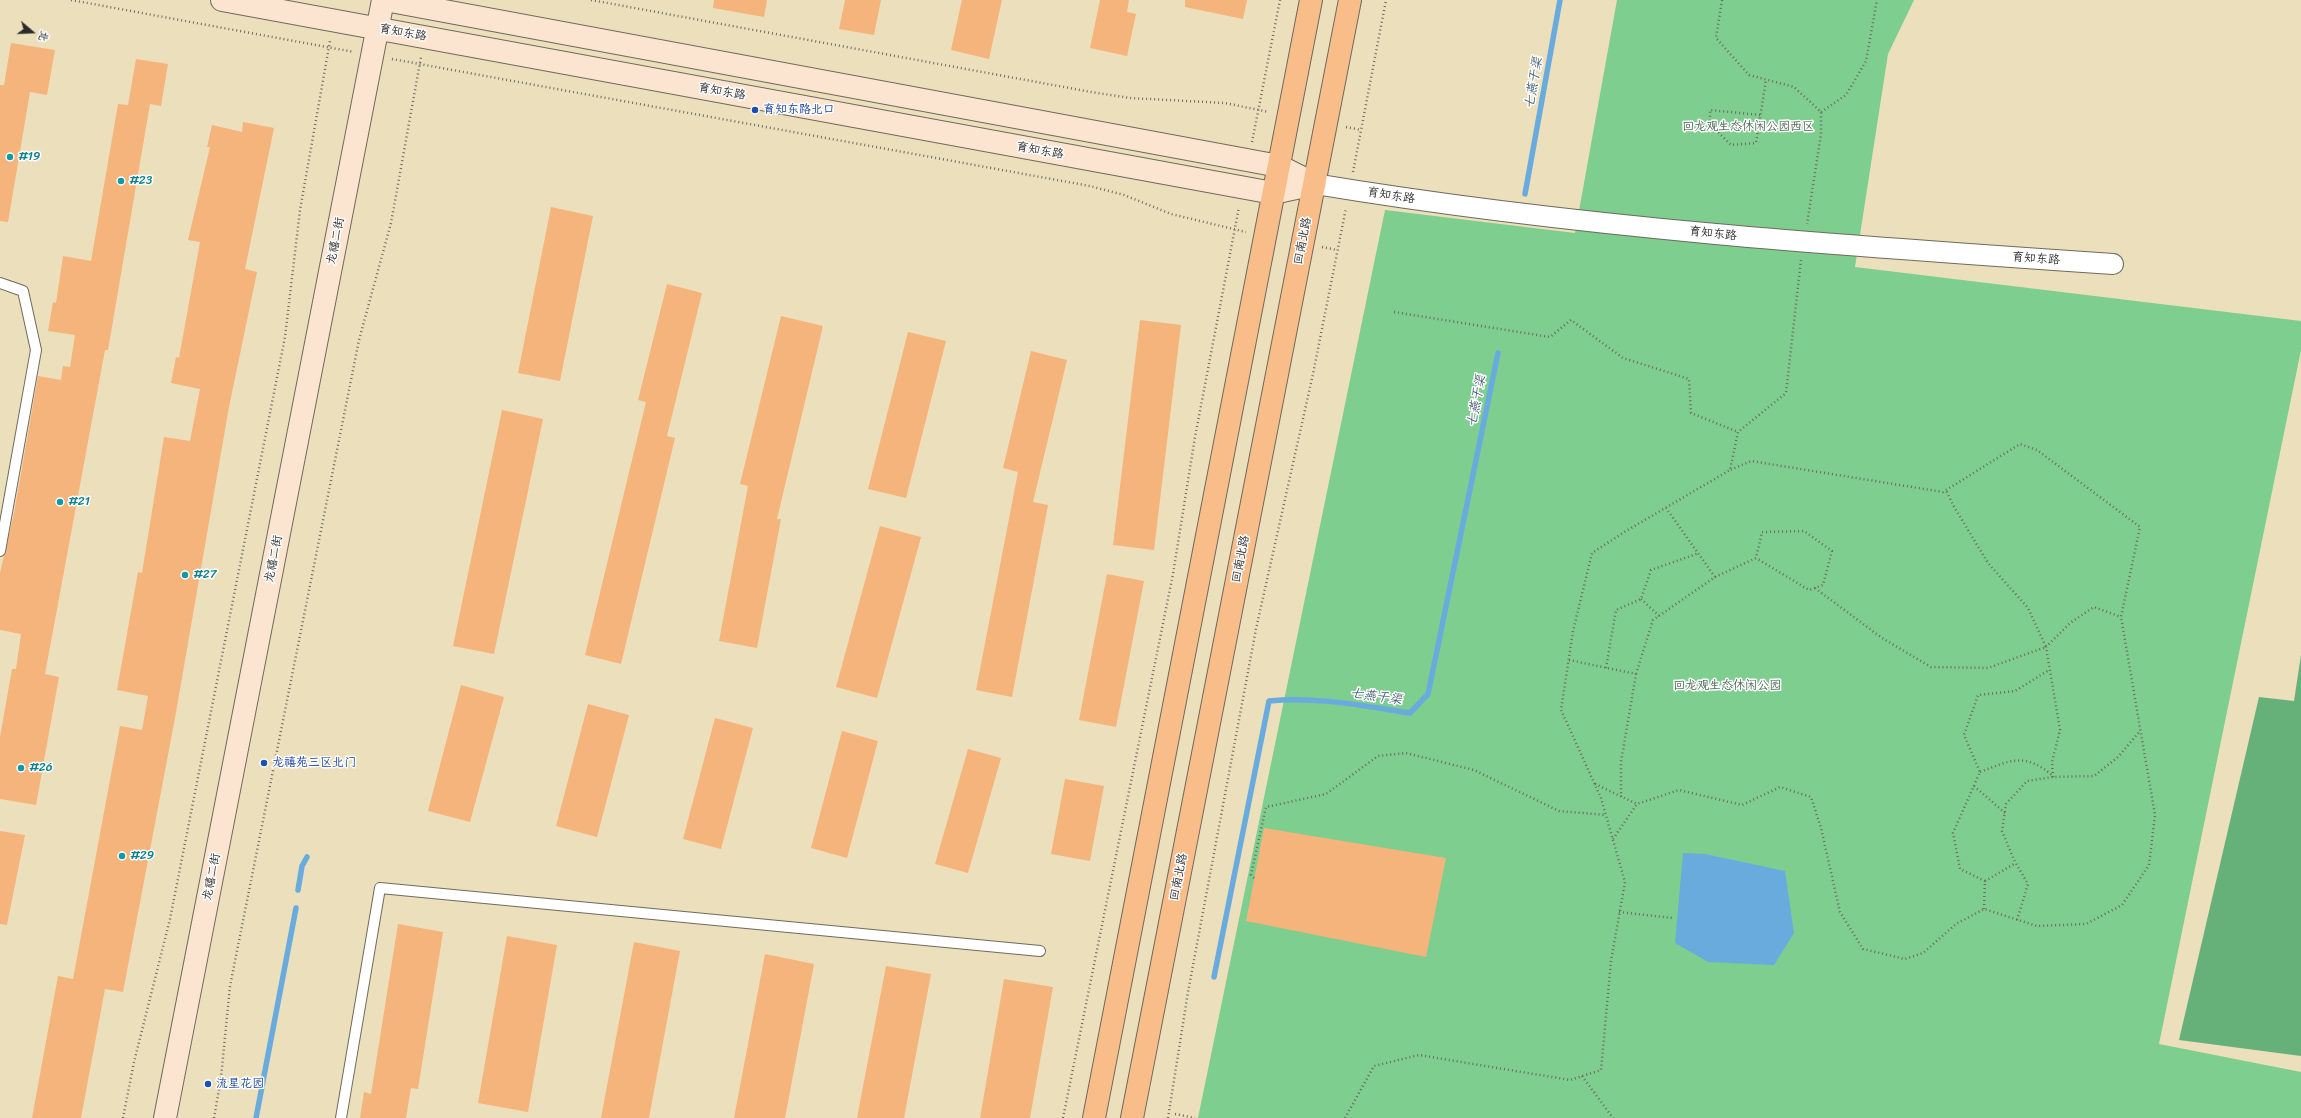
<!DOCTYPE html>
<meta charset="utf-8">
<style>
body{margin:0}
#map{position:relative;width:2301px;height:1118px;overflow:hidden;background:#ecdfbc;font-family:Sriracha,"LXGW WenKai TC",sans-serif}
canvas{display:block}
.north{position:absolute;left:12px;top:12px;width:40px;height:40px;-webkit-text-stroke:3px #fff;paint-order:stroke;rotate:109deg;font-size:11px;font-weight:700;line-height:16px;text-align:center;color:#2b2b2b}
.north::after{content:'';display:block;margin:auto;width:14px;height:18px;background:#2b2b2b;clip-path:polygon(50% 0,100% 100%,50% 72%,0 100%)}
</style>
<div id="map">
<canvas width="2301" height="1118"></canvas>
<div class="north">北</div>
</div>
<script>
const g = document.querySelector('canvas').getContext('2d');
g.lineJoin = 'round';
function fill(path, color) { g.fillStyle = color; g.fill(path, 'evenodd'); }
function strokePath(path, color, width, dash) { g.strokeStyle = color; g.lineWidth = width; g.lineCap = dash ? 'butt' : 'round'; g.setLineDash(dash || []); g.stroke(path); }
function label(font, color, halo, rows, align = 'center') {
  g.font = font + ' Sriracha,"LXGW WenKai TC",sans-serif'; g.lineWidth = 3; g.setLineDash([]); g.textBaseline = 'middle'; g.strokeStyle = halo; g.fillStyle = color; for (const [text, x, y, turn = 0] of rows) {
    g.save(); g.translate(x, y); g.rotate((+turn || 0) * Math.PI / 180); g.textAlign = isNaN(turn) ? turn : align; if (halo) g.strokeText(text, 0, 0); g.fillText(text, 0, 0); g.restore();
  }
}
const green = new Path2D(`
 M 1617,0 L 1914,0 L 1888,54 L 1855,267 L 2301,321 L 2301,350 L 2159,1044 L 2301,1072 L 2301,1118 L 1198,1118 L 1385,210 L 1575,233 Z`);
const forest = new Path2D(`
 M 2301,655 L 2301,1056 L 2179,1040 L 2259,697 L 2294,701 Z`);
const water = new Path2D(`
 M 1683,853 L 1705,854 L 1785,871 L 1794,933 L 1774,965 L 1708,962 L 1675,943 Z`);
const stream = new Path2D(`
 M 1525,194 L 1560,0
 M 298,890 L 302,866 L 307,857
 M 1214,977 L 1269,701 C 1315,696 1364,706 1410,713 L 1428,694 L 1498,353
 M 256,1118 L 296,908`);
const building = new Path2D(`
 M 714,0 L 767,0 L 764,17 L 713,8 Z
 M 845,0 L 881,0 L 874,35 L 839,29 Z
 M 962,0 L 1002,0 L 989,59 L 951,50 Z
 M 1100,0 L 1129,0 L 1127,12 L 1136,14 L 1127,56 L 1090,48 Z
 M 1185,0 L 1247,0 L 1243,19 L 1185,7 Z
 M 11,43 L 55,50 L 47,95 L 30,92 L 8,222 L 0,221 L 0,85 L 4,85 Z
 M 136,59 L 168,64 L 161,106 L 150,104 L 108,350 L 105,350 L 45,674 L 59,677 L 36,805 L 0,799 L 0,737 L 12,669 L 16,669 L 21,634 L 0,630 L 0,573 L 14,513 L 38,376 L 61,380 L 63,366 L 70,367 L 75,335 L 48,331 L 53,302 L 56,303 L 63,256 L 91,261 L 118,104 L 128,105 Z
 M 243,122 L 274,128 L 245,269 L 257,272 L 229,407 L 175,718 L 123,992 L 105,989 L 81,1118 L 32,1118 L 58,976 L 73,979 L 120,726 L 142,730 L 148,696 L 117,690 L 138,572 L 142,573 L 164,437 L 190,441 L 200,389 L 171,383 L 176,357 L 179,358 L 200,242 L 188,240 L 210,147 L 207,147 L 212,125 L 242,132 Z
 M 551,207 L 593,216 L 560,381 L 518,373 Z
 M 667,284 L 702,293 L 667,436 L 675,438 L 621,664 L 585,655 L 646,402 L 638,400 Z
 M 781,316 L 823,326 L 777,519 L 781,519 L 757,648 L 719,641 L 748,486 L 740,484 Z
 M 1140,320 L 1181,325 L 1154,550 L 1113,545 Z
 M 908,332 L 946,341 L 906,498 L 868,489 Z
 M 1031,351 L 1067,360 L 1033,502 L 1048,505 L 1012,697 L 976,690 L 1018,472 L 1003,468 Z
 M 502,410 L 543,419 L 494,654 L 453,646 Z
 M 880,526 L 921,537 L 877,698 L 836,687 Z
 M 1107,574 L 1144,581 L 1116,727 L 1079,720 Z
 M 461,685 L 504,697 L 470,822 L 428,811 Z
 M 588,704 L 629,715 L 597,837 L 556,826 Z
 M 715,718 L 753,728 L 721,849 L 683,839 Z
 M 842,731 L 878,741 L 847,858 L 811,848 Z
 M 968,749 L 1001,758 L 968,873 L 935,864 Z
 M 1065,779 L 1104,786 L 1090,861 L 1051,854 Z
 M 1264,828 L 1446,858 L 1426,957 L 1246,921 Z
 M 0,831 L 25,835 L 7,925 L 0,924 Z
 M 398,924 L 443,932 L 418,1089 L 411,1088 L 406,1118 L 360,1118 L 364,1092 L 371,1094 Z
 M 507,936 L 557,945 L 528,1112 L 478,1103 Z
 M 634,942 L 680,951 L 649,1118 L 601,1118 Z
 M 765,954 L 814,964 L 785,1118 L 734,1118 Z
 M 886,966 L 931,974 L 904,1118 L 857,1118 Z
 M 1004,979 L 1053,987 L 1030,1118 L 980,1118 Z`);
const path = new Path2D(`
 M 71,0 L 354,52
 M 591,0 L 1091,92 L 1130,98 L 1225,103 L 1269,112
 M 1722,0 L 1716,38 L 1749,75 L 1794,87 L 1821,112 L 1821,134 L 1807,224
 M 392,59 L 1090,186 L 1124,195 L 1171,214 L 1246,232
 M 1821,112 L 1846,95 L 1866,61 L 1877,0
 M 1760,115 L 1710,110 L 1710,124 L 1731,145 L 1756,143 L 1766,80
 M 1346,127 L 1361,130
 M 1252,142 L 1280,0
 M 1353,172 L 1386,0
 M 1322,247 L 1337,250
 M 1394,312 L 1550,337 L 1571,320 L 1623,358 L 1689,379 L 1691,413 L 1738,432
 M 1715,577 L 1756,558 L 1762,532 L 1804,531 L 1832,551 L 1823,585 L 1809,590 L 1756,558
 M 1815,588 L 1882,638 L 1931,667 L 1988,668 L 2046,647 L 2028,608 L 1988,563 L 1953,505 L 1946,490
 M 1641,599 L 1659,616
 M 1569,660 L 1636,674 L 1621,762 L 1621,797
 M 1606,668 L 1616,610 L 1641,599 L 1651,570 L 1699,553
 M 1636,674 L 1653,620 L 1715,577 L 1666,508
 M 1980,772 C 2011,760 2025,752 2053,776
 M 2053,777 L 2052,762 L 2060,730 L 2046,647 L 2070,623 L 2094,607 L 2121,617
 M 1595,784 L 1637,804
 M 1974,786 L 2005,813
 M 1613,839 L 1637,804 L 1679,790 L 1742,805 L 1780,787 L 1811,797 L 1821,828 L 1840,912 L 1863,949 L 1905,959 L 1923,953 L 1956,924 L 1984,909 L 2037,926 L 2086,924 L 2122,905 L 2149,865 L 2155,815 L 2121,617 L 2140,527 L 2037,450 L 2020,444 L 1943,492 L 1751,461 L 1730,470
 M 1254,878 L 1251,875 L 1266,807 L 1326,794 L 1378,756 L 1406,753 L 1474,770 L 1559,811 L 1606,815
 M 1985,881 L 2016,863
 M 1984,909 L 1985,881 L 1960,869 L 1953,833 L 1980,772 L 1964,735 L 1978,695 L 2015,691 L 2049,670
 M 1619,912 L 1672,918
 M 2017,920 L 2028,884 L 2014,860 L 2002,831 L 2006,804 L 2027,781 L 2053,777 L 2094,776 L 2118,757 L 2140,731
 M 1582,1076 L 1613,1118
 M 1175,1114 L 1195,1118
 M 123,1118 L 134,1062 L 170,919 L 285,337 L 300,210 L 330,41
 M 214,1118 L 221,1078 L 230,986 L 359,340 L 391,223 L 421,57
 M 1063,1118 L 1173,574 L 1195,437 L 1239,207
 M 1168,1118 L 1188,992 L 1256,629 L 1313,374 L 1346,208
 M 1345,1118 L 1374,1066 L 1419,1055 L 1570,1080 L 1601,1070 L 1611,961 L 1625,882 L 1601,798 L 1561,710 L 1573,631 L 1592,553 L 1626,531 L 1730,470 L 1738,432 L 1786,393 L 1801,260`);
const lane = new Path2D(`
 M 0,283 L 23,291 L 36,350 L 0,551
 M 341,1118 L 380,888 L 1040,951`);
const street = new Path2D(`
 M 1315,184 C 1579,228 1846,246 2113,264`);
const secondary = new Path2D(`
 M 222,0 L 1273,193 L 1315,184
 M 385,0 L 1279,166 L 1315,184
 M 165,1118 L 383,0`);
const primary = new Path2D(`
 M 1094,1118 L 1311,0
 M 1132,1118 L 1350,0`);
const markers = [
 [755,110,4,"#1a4fb4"],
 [10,157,4,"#0f9aa8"],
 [121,181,4,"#0f9aa8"],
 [60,502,4,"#0f9aa8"],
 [185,575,4,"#0f9aa8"],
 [264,763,4,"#1a4fb4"],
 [21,768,4,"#0f9aa8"],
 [122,856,4,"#0f9aa8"],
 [208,1084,4,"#1a4fb4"]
];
const streetNames = [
 ["育知东路",403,33,10],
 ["育知东路",722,92,10],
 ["育知东路",1040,151,10],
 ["育知东路",1391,196,9],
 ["育知东路",1713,234,6],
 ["龙禧二街",336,241,-79],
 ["回南北路",1303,241,-79],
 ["育知东路",2036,259,4],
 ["龙禧二街",274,559,-79],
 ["回南北路",1241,559,-79],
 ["龙禧二街",212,877,-79],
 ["回南北路",1179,877,-79]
];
const transitNames = [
 ["育知东路北口",763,110],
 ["龙禧苑三区北门",272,763],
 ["流星花园",216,1084]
];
const parkNames = [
 ["回龙观生态休闲公园西区",1748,127],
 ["回龙观生态休闲公园",1727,686]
];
const cultureNames = [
 ["#19",18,157],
 ["#23",129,181],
 ["#21",68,502],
 ["#27",193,575],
 ["#26",29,768],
 ["#29",130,856]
];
const waterNames = [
 ["七燕干渠",1534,83,-80],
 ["七燕干渠",1477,401,-79],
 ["七燕干渠",1376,697,8]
];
fill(green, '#7dce8f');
fill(forest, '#66b17a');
fill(water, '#6aabde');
strokePath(stream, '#6aabde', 5.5);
fill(building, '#f5b47c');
strokePath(lane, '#6f6a5e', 12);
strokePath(street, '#6f6a5e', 22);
strokePath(secondary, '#6f6a5e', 24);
strokePath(primary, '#6f6a5e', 24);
strokePath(path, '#6f6a5e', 2.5, [1, 3]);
strokePath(lane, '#fff', 10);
strokePath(street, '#fff', 20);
strokePath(secondary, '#fce5d0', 22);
strokePath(primary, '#f8bd89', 22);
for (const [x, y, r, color] of markers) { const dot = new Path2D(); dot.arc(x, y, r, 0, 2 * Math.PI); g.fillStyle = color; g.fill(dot); strokePath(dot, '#fff', 1.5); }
label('12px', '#2b2b2b', '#fff', streetNames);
label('12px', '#164399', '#fff', transitNames, 'left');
label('12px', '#48644e', '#fff', parkNames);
label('12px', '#0d838f', '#fff', cultureNames, 'left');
label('italic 13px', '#445e73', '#fff', waterNames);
</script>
